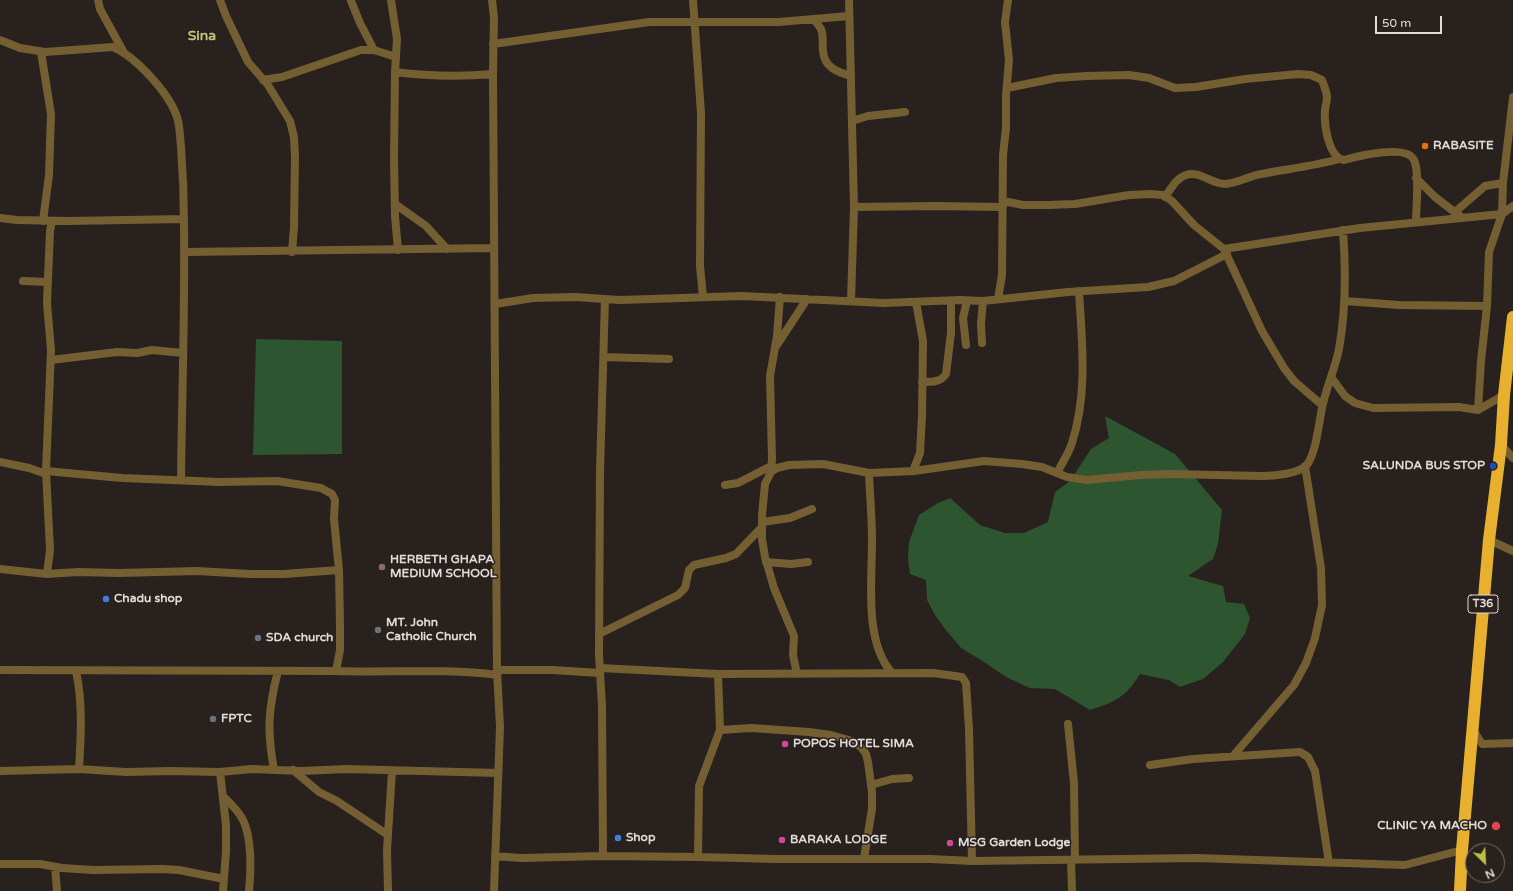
<!DOCTYPE html>
<style>
body{margin:0}
#map{position:relative;width:1513px;height:891px;overflow:hidden;background:#29211d;font-family:"Varela Round",sans-serif}
canvas{display:block}
.north{position:absolute;left:1465px;top:843px;width:40px;height:40px;box-sizing:border-box;background:#29211d;border:1px solid #736c68;border-radius:50%;rotate:156deg;font-size:11px;font-weight:700;line-height:16px;text-align:center;color:#e1dcd9}
.north::after{content:'';display:block;margin:auto;width:14px;height:18px;background:#bdbf43;clip-path:polygon(50% 0,100% 100%,50% 72%,0 100%)}
.scale{position:absolute;left:1375px;top:16px;width:67px;height:18px;box-sizing:border-box;border:2px solid #e1dcd9;border-top:0;padding-left:5px;font-size:12px;line-height:14px;white-space:nowrap;color:#e1dcd9;-webkit-text-stroke:3px #29211d;paint-order:stroke}
</style>
<div id="map">
<canvas width="1513" height="891"></canvas>
<div class="north">N</div>
<div class="scale">50 m</div>
</div>
<script>
const g = document.querySelector('canvas').getContext('2d');
g.lineJoin = 'round';
function fill(path, color) { g.fillStyle = color; g.fill(path, 'evenodd'); }
function strokePath(path, color, width, dash) { g.strokeStyle = color; g.lineWidth = width; g.lineCap = dash ? 'butt' : 'round'; g.setLineDash(dash || []); g.stroke(path); }
function label(font, color, halo, rows, align = 'center') {
  g.font = font + ' "Varela Round",sans-serif'; g.lineWidth = 3; g.setLineDash([]); g.textBaseline = 'middle'; g.strokeStyle = halo; g.fillStyle = color; for (const [text, x, y, turn = 0] of rows) {
    g.save(); g.translate(x, y); g.rotate((+turn || 0) * Math.PI / 180); g.textAlign = isNaN(turn) ? turn : align; if (halo) g.strokeText(text, 0, 0); g.fillText(text, 0, 0); g.restore();
  }
}
const green = new Path2D(`
 M 256,339 L 342,341 L 342,454 L 253,455 Z
 M 1105,416 L 1175,454 L 1222,510 L 1218,544 L 1213,559 L 1188,576 L 1223,586 L 1226,602 L 1244,604 L 1250,618 L 1245,634 L 1223,662 L 1203,679 L 1180,687 L 1169,680 L 1140,674 C 1126,697 1115,702 1090,710 L 1055,689 L 1030,688 L 1006,677 L 984,662 L 961,648 L 945,629 L 935,615 L 927,600 L 926,580 L 910,574 L 908,559 L 909,542 L 919,515 L 938,503 L 950,498 L 980,525 L 1005,533 L 1024,533 L 1048,522 L 1055,492 L 1070,481 L 1091,449 L 1109,438 Z`);
const street = new Path2D(`
 M 98,0 L 100,9 L 123,51
 M 220,0 L 226,16 L 248,62 L 268,85 L 290,121 L 294,137 L 295,157 L 294,227 L 292,252
 M 391,0 L 397,39 L 395,72 L 394,159 L 395,216 L 398,250
 M 492,0 L 494,17 L 493,74 L 497,670 L 500,727 L 494,891
 M 693,0 L 701,113 L 700,266 L 703,297
 M 849,0 L 854,207 L 851,301
 M 351,1 L 360,23 L 374,50
 M 814,19 C 816,22 819,26 821,29 C 824,37 822,44 823,51 C 824,67 837,72 851,76
 M 0,40 L 20,48 L 45,52 L 113,47 C 136,57 169,93 177,117 C 180,126 180,137 181,147 C 183,173 184,199 184,226 C 185,310 182,395 181,480
 M 493,44 L 649,22 L 779,22 L 849,16
 M 41,52 L 51,114 L 49,175 L 43,221
 M 395,72 C 427,76 461,77 493,74
 M 263,80 L 282,77 L 361,50 L 374,50 L 396,57
 M 1007,88 L 1056,78 L 1087,76 L 1129,75 L 1149,78 L 1175,88 L 1196,87 L 1245,79 L 1298,74 L 1311,75 L 1322,80 C 1324,86 1327,92 1327,98 C 1327,102 1325,107 1325,111 C 1324,124 1328,157 1344,160 C 1358,156 1407,144 1414,160 C 1420,172 1416,207 1416,222
 M 852,121 L 868,116 L 905,112
 M 1416,178 L 1435,197 L 1461,217
 M 1165,197 C 1171,189 1176,178 1186,175 C 1200,170 1212,185 1226,184 C 1238,183 1249,176 1261,174 C 1287,169 1314,166 1339,159
 M 1003,201 L 1023,205 L 1048,205 L 1075,204 L 1129,195 L 1150,194 L 1163,195 L 1172,201 L 1194,225 L 1224,249 L 1262,331 L 1284,368 L 1294,381 L 1322,405
 M 395,204 L 426,226 L 447,249
 M 854,207 L 935,206 L 1003,207
 M 1455,212 L 1485,186 L 1503,183
 M 0,218 L 17,220 L 68,221 L 184,219
 M 1224,249 L 1360,228 L 1502,214 L 1513,206
 M 184,252 L 494,248
 M 23,281 L 48,282
 M 998,299 L 1002,275 L 1003,155 L 1006,128 L 1006,95 L 1009,60 L 1005,22 L 1008,0
 M 1345,301 L 1399,305 L 1487,306
 M 495,304 L 533,298 L 575,297 L 620,300 L 742,296 L 884,303 L 960,300 L 983,301 L 1068,292 L 1148,287 L 1174,281 L 1227,254
 M 982,343 L 981,324 L 983,301
 M 777,345 L 807,299
 M 966,345 L 963,318 L 967,301
 M 604,357 L 669,359
 M 51,360 L 117,352 L 137,353 L 152,350 L 183,353
 M 1331,377 L 1345,396 L 1355,403 L 1373,408 L 1459,407 L 1478,410 L 1504,395
 M 922,382 C 932,382 941,382 946,374 L 951,333 L 951,301
 M 1478,410 L 1481,361 L 1487,306 L 1489,252 L 1502,214 L 1503,183 L 1513,97
 M 1501,445 L 1513,458
 M 0,462 L 29,468 L 46,474
 M 46,471 L 122,478 L 220,482 L 277,481 L 321,488 L 332,494 L 335,500 L 334,519 L 339,570 L 340,626 L 340,650 L 336,671
 M 913,471 L 920,453 L 922,416 L 923,341 L 916,302
 M 771,472 L 772,459 L 770,376 L 777,336 L 780,297
 M 869,473 C 870,496 872,518 872,541 C 872,581 864,642 892,673
 M 1057,473 C 1062,463 1069,453 1072,443 C 1088,393 1082,343 1079,291
 M 725,485 L 738,483 L 771,466
 M 762,522 L 790,518 L 812,509
 M 1489,540 L 1513,551
 M 766,562 L 791,564 L 808,562
 M 0,569 L 47,574 L 78,572 L 119,573 L 197,571 L 250,574 L 284,574 L 339,570
 M 47,574 L 50,550 L 46,471 L 51,350 L 47,303 L 50,231 L 52,221
 M 599,634 L 678,595 L 685,588 L 689,570 L 694,565 L 726,558 L 736,554 L 762,527
 M 600,668 L 718,674 L 933,673 L 962,677 L 966,683 L 969,729 L 972,861
 M 0,670 L 336,671 C 390,673 444,668 497,675
 M 497,670 L 552,670 L 600,673
 M 76,671 C 83,704 81,736 79,769
 M 797,674 L 793,655 L 794,636 L 774,588 L 765,557 L 762,539 L 762,515 L 765,484 L 771,472 L 777,468 L 789,465 L 823,464 L 869,473 L 914,471 L 984,461 L 1022,464 L 1042,467 L 1067,477 L 1087,480 L 1141,475 L 1170,474 L 1262,476 C 1273,476 1297,474 1306,466 C 1316,455 1319,422 1322,408 C 1326,388 1335,369 1339,349 C 1346,310 1346,270 1343,230
 M 1068,724 L 1074,783 L 1075,860
 M 1472,728 L 1482,744 L 1513,743
 M 720,730 L 751,728 L 809,732 L 831,735 L 852,741 L 861,747 L 866,754 L 868,762 L 872,792 L 872,809 L 864,858
 M 1233,756 L 1294,685 L 1306,663 L 1315,638 L 1322,605 L 1321,568 L 1305,466
 M 1150,765 L 1193,759 L 1300,752 L 1308,757 L 1315,771 L 1329,863
 M 274,770 C 267,732 268,709 278,671
 M 293,770 L 319,792 L 337,801 L 388,835
 M 0,771 L 79,769 L 126,772 L 171,771 L 220,772 L 252,769 L 301,771 L 346,769 L 498,773
 M 220,772 L 226,825 L 226,852 L 223,891
 M 871,785 L 892,779 L 909,778
 M 223,796 C 230,803 238,810 243,820 C 252,838 251,871 249,891
 M 495,856 L 521,858 L 603,856 L 698,857 L 777,859 L 930,859 L 972,861 L 1196,858 L 1405,865 L 1462,850
 M 603,856 L 602,706 L 599,654 L 600,471 L 605,299
 M 698,857 L 699,786 L 720,730 L 718,674
 M 1071,860 L 1072,891
 M 0,864 L 40,864 L 62,868 L 93,870 L 162,869 L 179,870 L 224,879
 M 55,867 L 57,891
 M 388,891 L 387,850 L 392,771`);
const highway = new Path2D(`
 M 1460,891 L 1462,850 L 1489,540 L 1501,445 L 1504,395 L 1513,317`);
const markers = [
 [1425,146,4,"#e8710a"],
 [1493,466,4,"#1a4fb4"],
 [382,567,4,"#8d6e63"],
 [106,599,4,"#3f7fe0"],
 [378,630,4,"#6b7280"],
 [258,638,4,"#6b7280"],
 [213,719,4,"#6b7280"],
 [785,744,4,"#d1479c"],
 [1496,826,5,"#e0444e"],
 [618,838,4,"#3f7fe0"],
 [782,840,4,"#d1479c"],
 [950,843,4,"#d1479c"]
];
const shields = [
 [1483,604,30]
];
const shieldNames = [
 ["T36",1483,604]
];
const poiNames = [
 ["RABASITE",1433,146],
 ["SALUNDA BUS STOP",1485,466,"right"],
 ["HERBETH GHAPA",390,560],
 ["MEDIUM SCHOOL",390,574],
 ["Chadu shop",114,599],
 ["MT. John",386,623],
 ["Catholic Church",386,637],
 ["SDA church",266,638],
 ["FPTC",221,719],
 ["POPOS HOTEL SIMA",793,744],
 ["CLINIC YA MACHO",1487,826,"right"],
 ["Shop",626,838],
 ["BARAKA LODGE",790,840],
 ["MSG Garden Lodge",958,843]
];
const quarterNames = [
 ["Sina",202,36]
];
fill(green, '#2d5530');
strokePath(street, '#745f33', 8);
strokePath(highway, '#e7b12f', 12);
for (const [x, y, r, color] of markers) { const dot = new Path2D(); dot.arc(x, y, r, 0, 2 * Math.PI); g.fillStyle = color; g.fill(dot); strokePath(dot, '#29211d', 1.5); }
for (const [x, y, w] of shields) { const box = new Path2D(); box.roundRect(x - w / 2, y - 9, w, 18, 3); g.fillStyle = '#29211d'; g.fill(box); strokePath(box, '#e1dcd9', 1); }
label('bold 11px', '#e1dcd9', null, shieldNames);
label('bold 12px', '#e1dcd9', '#29211d', poiNames, 'left');
label('bold 14px', '#c1c477', '#29211d', quarterNames);
</script>
